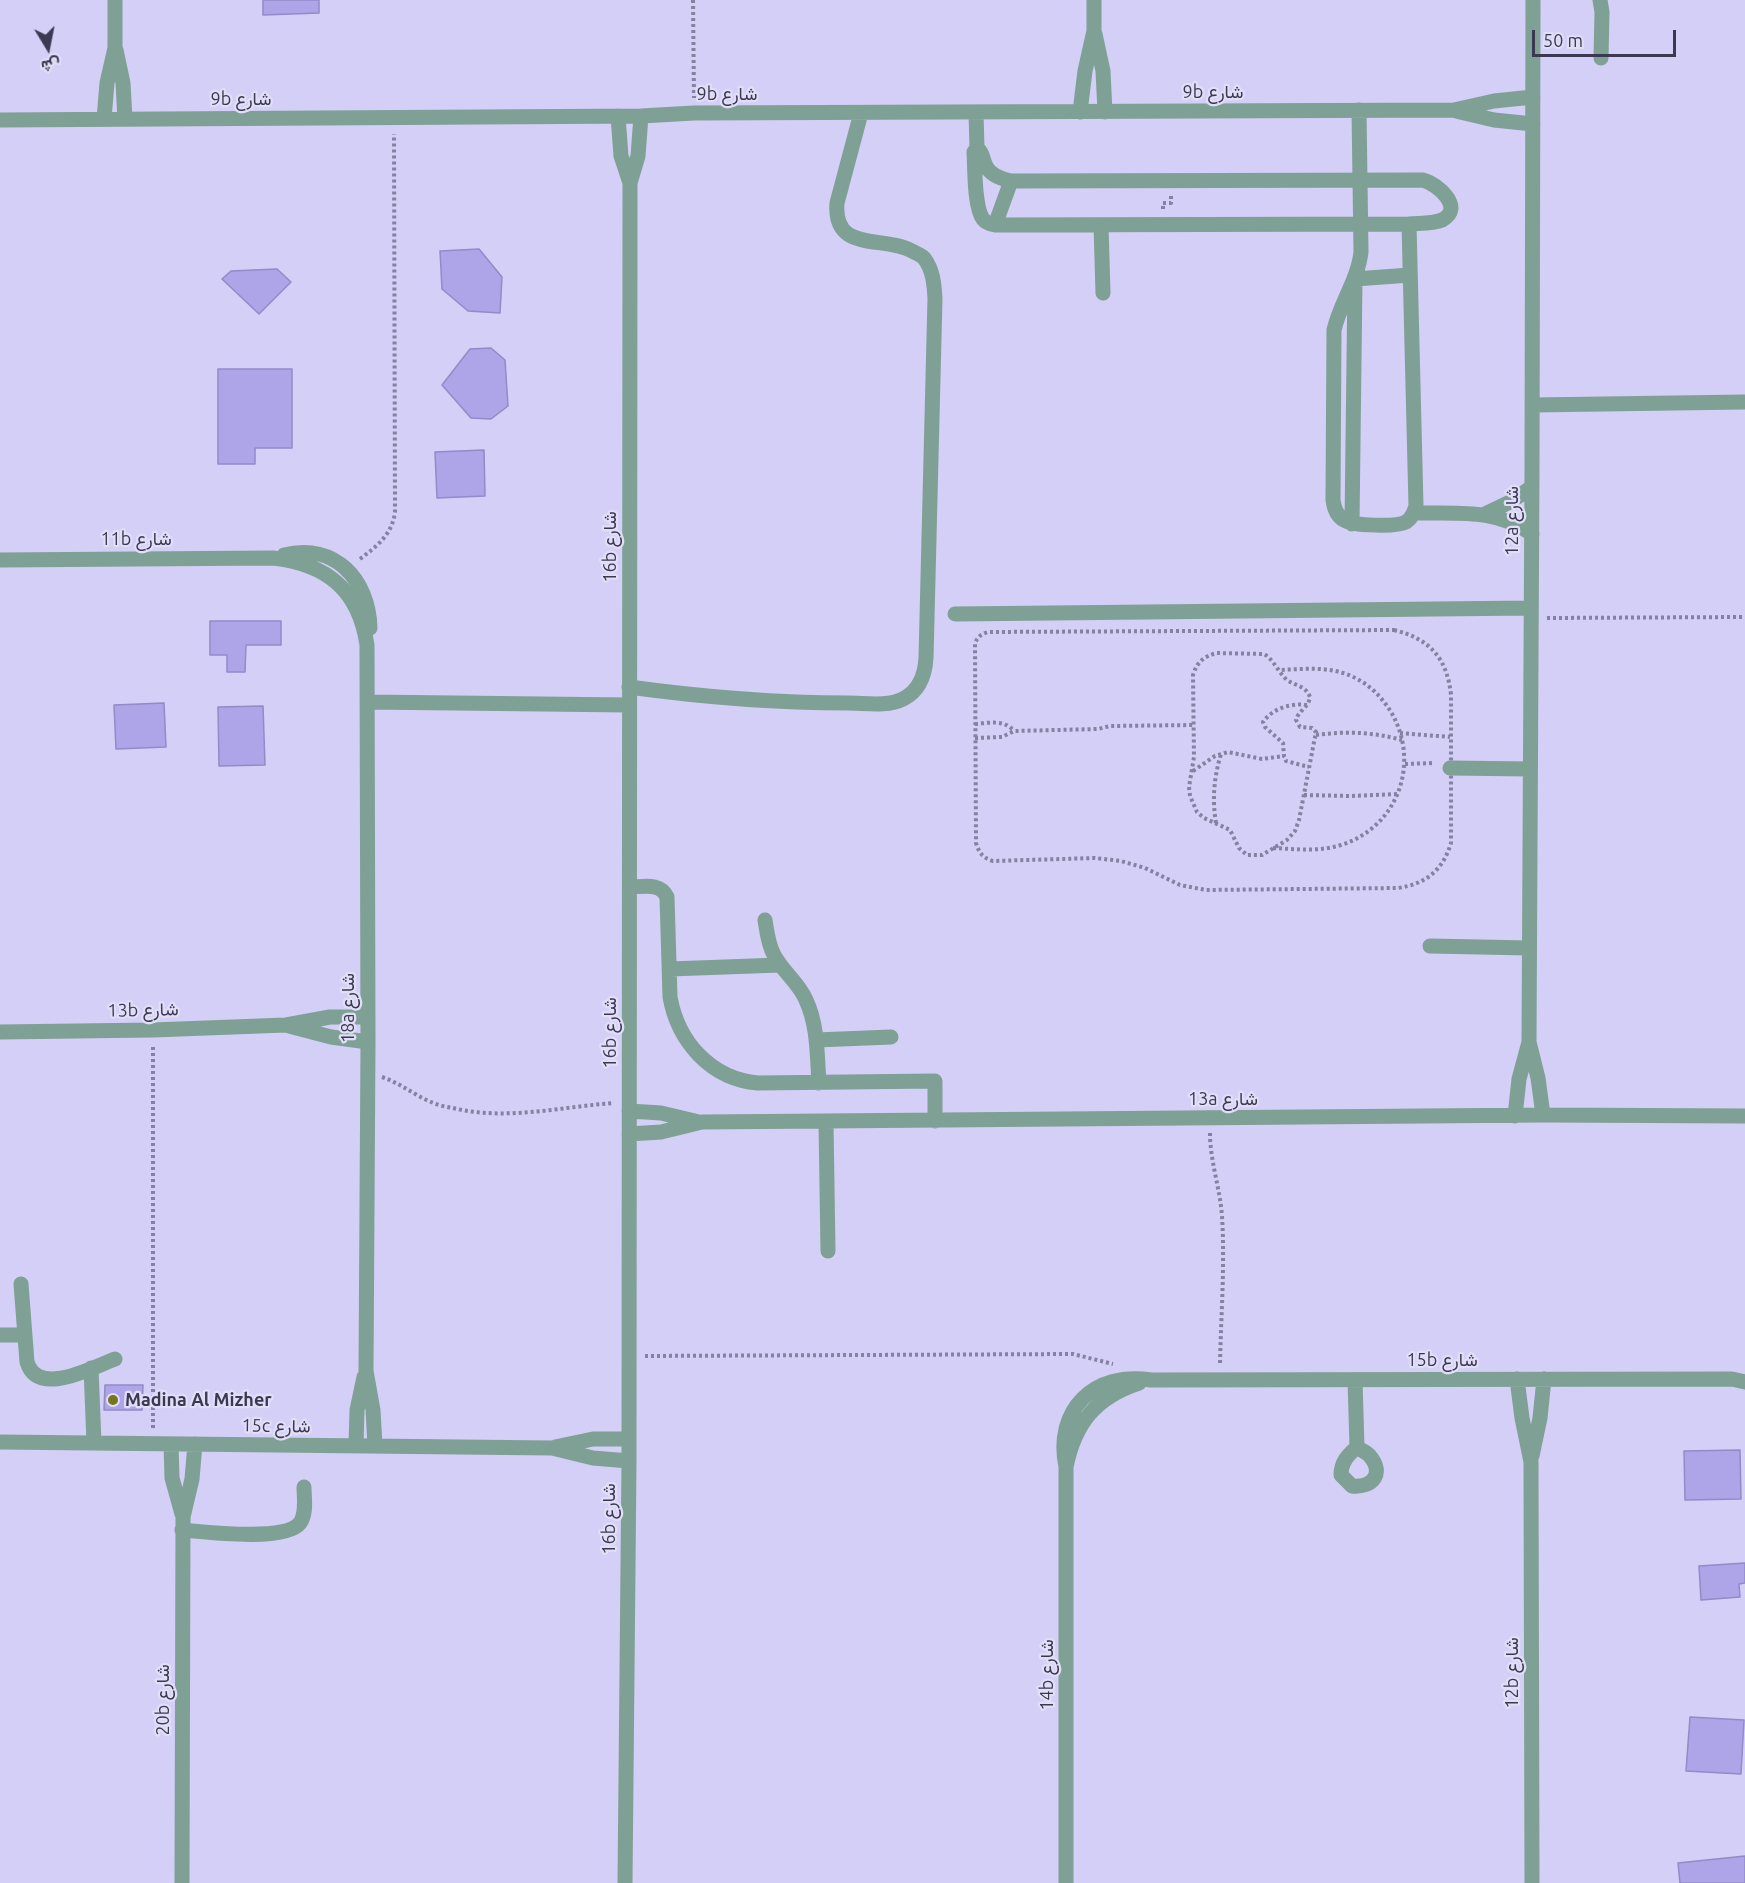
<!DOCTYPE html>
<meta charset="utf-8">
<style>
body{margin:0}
#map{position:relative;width:1745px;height:1883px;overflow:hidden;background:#d3cff6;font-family:Ubuntu,Vazirmatn,sans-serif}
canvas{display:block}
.north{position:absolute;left:18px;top:18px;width:60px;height:60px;-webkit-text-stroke:4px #e1def8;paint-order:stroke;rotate:170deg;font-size:16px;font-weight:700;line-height:24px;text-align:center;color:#3c3852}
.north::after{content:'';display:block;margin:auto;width:21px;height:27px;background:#3c3852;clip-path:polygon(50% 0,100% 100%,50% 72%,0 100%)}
.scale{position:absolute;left:1532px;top:30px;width:144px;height:27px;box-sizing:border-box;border:3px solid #3c3852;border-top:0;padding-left:8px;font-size:18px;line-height:21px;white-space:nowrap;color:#3c3852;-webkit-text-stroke:4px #e1def8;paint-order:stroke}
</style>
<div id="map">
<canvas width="1745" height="1883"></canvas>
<div class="north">ش</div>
<div class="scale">50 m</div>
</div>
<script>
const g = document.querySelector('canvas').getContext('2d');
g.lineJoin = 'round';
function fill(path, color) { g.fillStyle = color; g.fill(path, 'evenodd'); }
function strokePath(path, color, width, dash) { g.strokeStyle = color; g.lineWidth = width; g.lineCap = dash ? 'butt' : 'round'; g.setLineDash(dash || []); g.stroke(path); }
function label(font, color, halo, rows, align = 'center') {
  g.font = font + ' Ubuntu,Vazirmatn,sans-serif'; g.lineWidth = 4.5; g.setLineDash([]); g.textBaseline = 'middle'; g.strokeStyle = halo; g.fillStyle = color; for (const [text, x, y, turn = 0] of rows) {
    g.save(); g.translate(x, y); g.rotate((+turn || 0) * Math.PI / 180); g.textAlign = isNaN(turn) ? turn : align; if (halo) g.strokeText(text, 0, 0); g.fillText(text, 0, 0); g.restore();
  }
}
const building = new Path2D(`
 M 263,0 L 319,0 L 319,13 L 263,15 Z
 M 479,249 L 502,277 L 500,313 L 468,311 L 442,289 L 440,251 Z
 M 277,269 L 291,282 L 259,314 L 222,279 L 231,271 Z
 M 491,348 L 505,360 L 508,406 L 491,419 L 471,418 L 442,385 L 470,349 Z
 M 218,369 L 292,369 L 292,448 L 255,448 L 255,464 L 218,464 Z
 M 484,450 L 485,496 L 437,498 L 435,452 Z
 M 210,621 L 281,621 L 281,645 L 246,645 L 245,672 L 227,672 L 227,655 L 210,655 Z
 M 164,703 L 166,747 L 116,749 L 114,705 Z
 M 263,706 L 265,765 L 219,766 L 218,707 Z
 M 105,1385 L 143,1385 L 142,1410 L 104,1410 Z
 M 1740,1450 L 1741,1499 L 1685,1500 L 1684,1451 Z
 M 1745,1563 L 1745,1583 L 1739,1584 L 1740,1597 L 1701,1600 L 1699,1566 Z
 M 1690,1717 L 1744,1720 L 1741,1774 L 1686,1771 Z
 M 1745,1856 L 1745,1883 L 1680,1883 L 1678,1863 Z`);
const path = new Path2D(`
 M 693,0 L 694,98
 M 1163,209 L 1163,203 L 1171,203 L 1171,195
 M 360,559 C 377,546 392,535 395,512 L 394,134
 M 1547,618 L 1745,617
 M 1394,630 C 1430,639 1447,658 1451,695 L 1451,843 C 1443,870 1426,884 1398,888 L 1206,890 L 1180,885 L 1145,868 L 1121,861 L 1095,858 L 993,861 C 983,858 979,853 976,843 L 975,644 C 977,637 981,634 988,632 Z
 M 1217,653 L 1264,654 C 1274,660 1278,672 1287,680 C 1296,686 1306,686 1310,697 C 1309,707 1298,711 1296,720 L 1300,727 L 1312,728 L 1316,732 L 1299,820 L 1295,831 L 1287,840 L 1262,855 L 1247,855 L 1239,848 L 1230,830 L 1204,818 L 1197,812 L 1190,796 L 1189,787 L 1194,757 L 1193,675 C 1197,662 1204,656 1217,653 Z
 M 1307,705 C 1291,703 1273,708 1263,722 L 1265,727 L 1283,743 L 1284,756 L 1286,761 L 1309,767
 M 975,724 C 989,723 1004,719 1014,731
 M 1400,733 L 1450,737
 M 1316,735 C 1345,731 1373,732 1402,740
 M 975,738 L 1002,737 L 1014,731 L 1098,729 L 1110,726 L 1194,725
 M 1405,764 L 1434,763
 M 1193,771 L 1215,756 L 1228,752 L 1262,759 L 1284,756
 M 1304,795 L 1351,796 L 1397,794
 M 1216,823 C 1212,799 1214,777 1221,754
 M 1273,848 C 1296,849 1319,852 1341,845 C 1398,827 1421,763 1391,712 C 1381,696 1368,683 1351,676 C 1329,666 1303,669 1279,670
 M 382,1077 C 400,1083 414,1095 431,1102 C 438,1105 446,1107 453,1108 C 506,1121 560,1107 613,1103
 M 1210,1133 C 1210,1161 1220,1188 1222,1216 C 1225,1265 1221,1315 1220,1364
 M 645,1356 L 1073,1354 L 1113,1364
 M 153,1428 L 153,1046`);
const minor = new Path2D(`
 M 1533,0 L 1532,468 L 1529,1042 L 1538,1078 L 1543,1115
 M 1600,0 L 1602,12 L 1601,58
 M 1095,34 L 1103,71 L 1105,112
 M 116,50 L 123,83 L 125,119
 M 1359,110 L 1361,252 C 1358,280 1340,303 1334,330 L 1333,500 C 1334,508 1337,516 1344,520 C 1353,526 1397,527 1406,522 C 1412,518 1414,513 1416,506 L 1409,224
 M 1456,111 L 1494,120 L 1533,124
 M 1080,112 L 1085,71 L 1094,31 L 1094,0
 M 976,113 L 977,148
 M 618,116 L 621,156 L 630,183
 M 104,119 L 107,83 L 115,48 L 115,0
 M 0,120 L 641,116 L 694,113 L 1454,110 L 1494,101 L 1533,97
 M 977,148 C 984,153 982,159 986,166 C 990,175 1002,179 1011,181 L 1423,180 C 1438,184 1465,208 1442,220 C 1432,224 1419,223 1409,224 L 995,225 C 990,224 986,223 983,219 C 974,207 975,167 974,152 Z
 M 995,225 L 1011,181
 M 1101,225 L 1103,293
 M 1532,405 L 1745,402
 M 1414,513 C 1458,514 1494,508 1532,534
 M 1485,514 L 1510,502 L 1532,487
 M 1352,524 L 1355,279 L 1410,275
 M 284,555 C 335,542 369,580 370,628
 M 0,560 L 273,558 C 327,564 359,590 367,645 L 368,1042 L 366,1371 L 373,1410 L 375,1446
 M 955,614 L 1531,608
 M 629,687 C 702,697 775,703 848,703 C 865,703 887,707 903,699 C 919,691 925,675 926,658 L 935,298 C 934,283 933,270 924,258 C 921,255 916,253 912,251 C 882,235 833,253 837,203 L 861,113
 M 367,702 L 629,705
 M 1450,768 L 1530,769
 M 630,887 C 643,887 660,882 667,897 L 670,997 C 678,1042 711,1079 758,1083 L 935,1081 L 935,1121
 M 765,920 C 767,932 768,944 774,955 C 783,972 799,983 806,1000 C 818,1026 817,1055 819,1083
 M 1430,946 L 1529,948
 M 670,969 L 780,965
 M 289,1026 L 331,1037 L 368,1042
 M 0,1032 L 153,1030 L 286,1025 L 330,1017 L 368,1017
 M 816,1040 L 891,1037
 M 629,1111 L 661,1113 L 699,1122
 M 1515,1116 L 1519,1079 L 1529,1042
 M 826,1122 L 828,1251
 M 629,1134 L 661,1132 L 702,1122 L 1543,1115 L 1745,1116
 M 21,1284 L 27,1362 C 38,1398 93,1367 115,1359
 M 0,1335 L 25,1335
 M 91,1368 L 94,1443
 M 1517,1379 L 1522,1418 L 1531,1462 L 1532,1883
 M 1355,1380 L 1357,1447
 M 0,1442 L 552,1448 L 593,1458 L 629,1461
 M 171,1444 L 172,1478 L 182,1514
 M 356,1446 L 357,1410 L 364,1377
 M 555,1447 L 593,1439 L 629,1439
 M 1357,1447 C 1361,1450 1366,1452 1369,1455 C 1385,1473 1373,1488 1352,1486 L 1341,1475 C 1341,1462 1348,1455 1357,1447 Z
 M 1532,1456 L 1540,1418 L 1544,1379
 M 1066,1467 C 1054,1410 1094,1371 1151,1380 L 1732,1379 L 1745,1382
 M 182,1530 C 206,1532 285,1542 300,1523 C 307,1513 304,1498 304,1487
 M 182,1883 L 183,1517 L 192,1479 L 195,1444
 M 625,1883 L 629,1461 L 630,183 L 638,156 L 641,116
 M 1066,1883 L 1066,1467 C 1075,1423 1096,1397 1139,1383`);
const markers = [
 [113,1400,6,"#74761d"]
];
const streetNames = [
 ["9b شارع",1213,92],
 ["9b شارع",727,94],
 ["9b شارع",241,99],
 ["12a شارع",1512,521,-90],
 ["11b شارع",136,539],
 ["16b شارع",610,547,-90],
 ["18a شارع",348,1008,-90],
 ["13b شارع",143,1010,-1],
 ["16b شارع",610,1033,-90],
 ["13a شارع",1223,1099],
 ["15b شارع",1442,1360],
 ["15c شارع",276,1426,1],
 ["16b شارع",609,1519,-90],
 ["12b شارع",1512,1673,-90],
 ["14b شارع",1047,1675,-90],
 ["20b شارع",163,1700,-90]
];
const poiNames = [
 ["Madina Al Mizher",125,1400]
];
fill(building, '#aea4e8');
strokePath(building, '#938ac7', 1.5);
strokePath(path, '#8581a1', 4, [3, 3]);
strokePath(minor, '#7fa094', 15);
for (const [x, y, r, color] of markers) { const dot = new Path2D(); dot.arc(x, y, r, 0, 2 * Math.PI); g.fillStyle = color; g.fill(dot); strokePath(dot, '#e1def8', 2); }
label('18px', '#3c3852', '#e1def8', streetNames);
label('bold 18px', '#3c3852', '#e1def8', poiNames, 'left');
</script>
